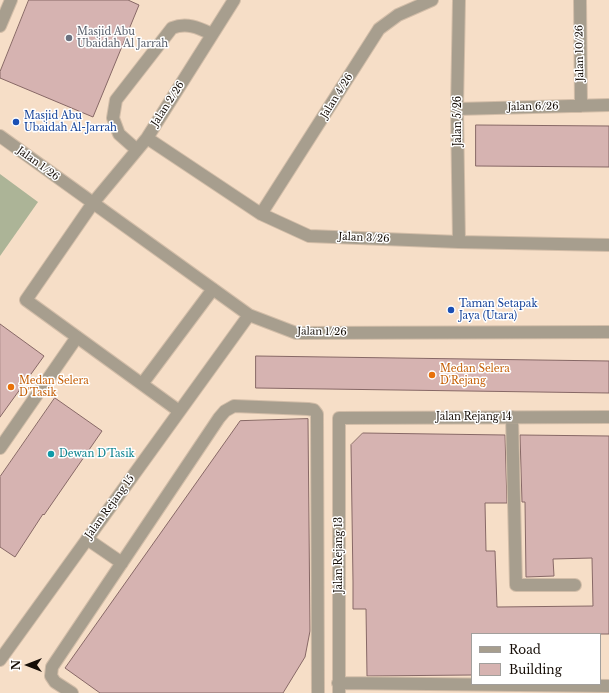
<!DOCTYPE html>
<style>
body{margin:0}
#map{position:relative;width:609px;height:693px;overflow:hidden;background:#f6dec7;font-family:"Libre Baskerville",serif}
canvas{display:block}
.legend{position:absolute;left:471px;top:633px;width:130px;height:52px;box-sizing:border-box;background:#fff;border:1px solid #a29f9c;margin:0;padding:5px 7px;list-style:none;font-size:12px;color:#160e07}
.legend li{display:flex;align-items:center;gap:8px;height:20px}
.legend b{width:20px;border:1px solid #a29f9c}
.north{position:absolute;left:8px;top:645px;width:40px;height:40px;-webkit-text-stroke:3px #fff;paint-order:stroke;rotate:270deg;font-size:11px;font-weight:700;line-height:16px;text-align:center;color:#160e07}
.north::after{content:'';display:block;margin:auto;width:14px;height:18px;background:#160e07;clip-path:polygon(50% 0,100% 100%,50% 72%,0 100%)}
</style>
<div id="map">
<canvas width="609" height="693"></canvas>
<ul class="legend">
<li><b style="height:5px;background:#a79e8e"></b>Road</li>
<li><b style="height:11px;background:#d6b3b1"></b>Building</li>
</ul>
<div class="north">N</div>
</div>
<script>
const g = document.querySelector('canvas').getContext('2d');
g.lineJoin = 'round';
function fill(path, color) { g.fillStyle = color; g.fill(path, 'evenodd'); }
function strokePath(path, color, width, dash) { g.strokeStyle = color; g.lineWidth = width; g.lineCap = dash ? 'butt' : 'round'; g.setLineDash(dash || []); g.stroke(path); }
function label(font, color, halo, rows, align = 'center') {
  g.font = font + ' "Libre Baskerville",serif'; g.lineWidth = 3; g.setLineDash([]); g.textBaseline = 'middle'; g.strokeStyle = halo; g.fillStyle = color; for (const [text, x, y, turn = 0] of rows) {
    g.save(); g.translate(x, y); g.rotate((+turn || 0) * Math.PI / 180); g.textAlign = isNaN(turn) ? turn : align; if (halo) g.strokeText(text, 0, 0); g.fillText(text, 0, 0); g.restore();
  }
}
const green = new Path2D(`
 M 0,174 L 38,202 L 0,256 Z`);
const building = new Path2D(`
 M 29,0 L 128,0 L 139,5 L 93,117 L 0,78 L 0,72 Z
 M 476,125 L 609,126 L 609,167 L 476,166 Z
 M 0,324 L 44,356 L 0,417 Z
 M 256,356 L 609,361 L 609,393 L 256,388 Z
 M 55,398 L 102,431 L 44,515 L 43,514 L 15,557 L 0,547 L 0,477 Z
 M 308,419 L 310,631 L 305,657 L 283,693 L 100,693 L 65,668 L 240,421 Z
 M 363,433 L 505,435 L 507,503 L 485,503 L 486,551 L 495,551 L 497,607 L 593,606 L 592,558 L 553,559 L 554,576 L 526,577 L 525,502 L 522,502 L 520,435 L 609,436 L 609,634 L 472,634 L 472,675 L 367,676 L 366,609 L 353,609 L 353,582 L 351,445 Z`);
const minor = new Path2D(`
 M 459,0 L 457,109 L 459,242
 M 580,0 L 581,106
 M 0,26 L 11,0
 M 457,109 L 609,105
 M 0,136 L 249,315 L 296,333 L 609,332
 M 147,138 L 261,214 L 309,236 L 459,242 L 609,245
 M 137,150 L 119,134 L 113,118 L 116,100 L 172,28 C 187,22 199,28 212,34
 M 261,214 L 379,29 L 398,15 L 432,0
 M 142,384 L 213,289
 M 179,411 L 26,300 L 93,203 L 147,138 L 234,0
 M 512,417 L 516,585 L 575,585
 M 0,448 L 77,337
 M 87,539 L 122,563
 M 0,660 L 249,315
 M 338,683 L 609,686
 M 72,693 L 55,682 L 51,676 L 52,667 L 219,418 L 225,411 L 234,406 L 308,409 L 314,410 L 317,414 L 318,693
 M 339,693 L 339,418 L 609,417`);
const markers = [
 [69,38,4,"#6b7280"],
 [16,122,4,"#1a4fb4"],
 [451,310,4,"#1a4fb4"],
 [432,375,4,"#e8710a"],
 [11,387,4,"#e8710a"],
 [51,454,4,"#0f9aa8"]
];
const worshipNames = [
 ["Masjid Abu",77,32],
 ["Ubaidah Al Jarrah",77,44]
];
const streetNames = [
 ["Jalan 10/26",580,53,-91],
 ["Jalan 4/26",337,96,-58],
 ["Jalan 2/26",168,104,-57],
 ["Jalan 6/26",533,107,-1],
 ["Jalan 5/26",458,121,-90],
 ["Jalan 1/26",38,164,36],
 ["Jalan 3/26",364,238,3],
 ["Jalan 1/26",322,332,1],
 ["Jalan Rejang 14",474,417],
 ["Jalan Rejang 15",110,507,-54],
 ["Jalan Rejang 13",339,555,-90]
];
const transitNames = [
 ["Masjid Abu",24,116],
 ["Ubaidah Al-Jarrah",24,128],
 ["Taman Setapak",459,304],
 ["Jaya (Utara)",459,316]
];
const foodNames = [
 ["Medan Selera",440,369],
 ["D'Rejang",440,381],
 ["Medan Selera",19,381],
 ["D'Tasik",19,393]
];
const cultureNames = [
 ["Dewan D'Tasik",59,454]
];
fill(green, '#acb497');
fill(building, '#d6b3b1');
strokePath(building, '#876866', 1);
strokePath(minor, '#d2bda8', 14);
strokePath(minor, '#a79e8e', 12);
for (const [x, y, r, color] of markers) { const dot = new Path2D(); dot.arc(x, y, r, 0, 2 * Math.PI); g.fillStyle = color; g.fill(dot); strokePath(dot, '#fff', 1.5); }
label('10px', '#5b616d', '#fff', worshipNames, 'left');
label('10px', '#160e07', '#fff', streetNames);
label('10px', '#164399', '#fff', transitNames, 'left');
label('10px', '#c56008', '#fff', foodNames, 'left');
label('10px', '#0d838f', '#fff', cultureNames, 'left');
</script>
